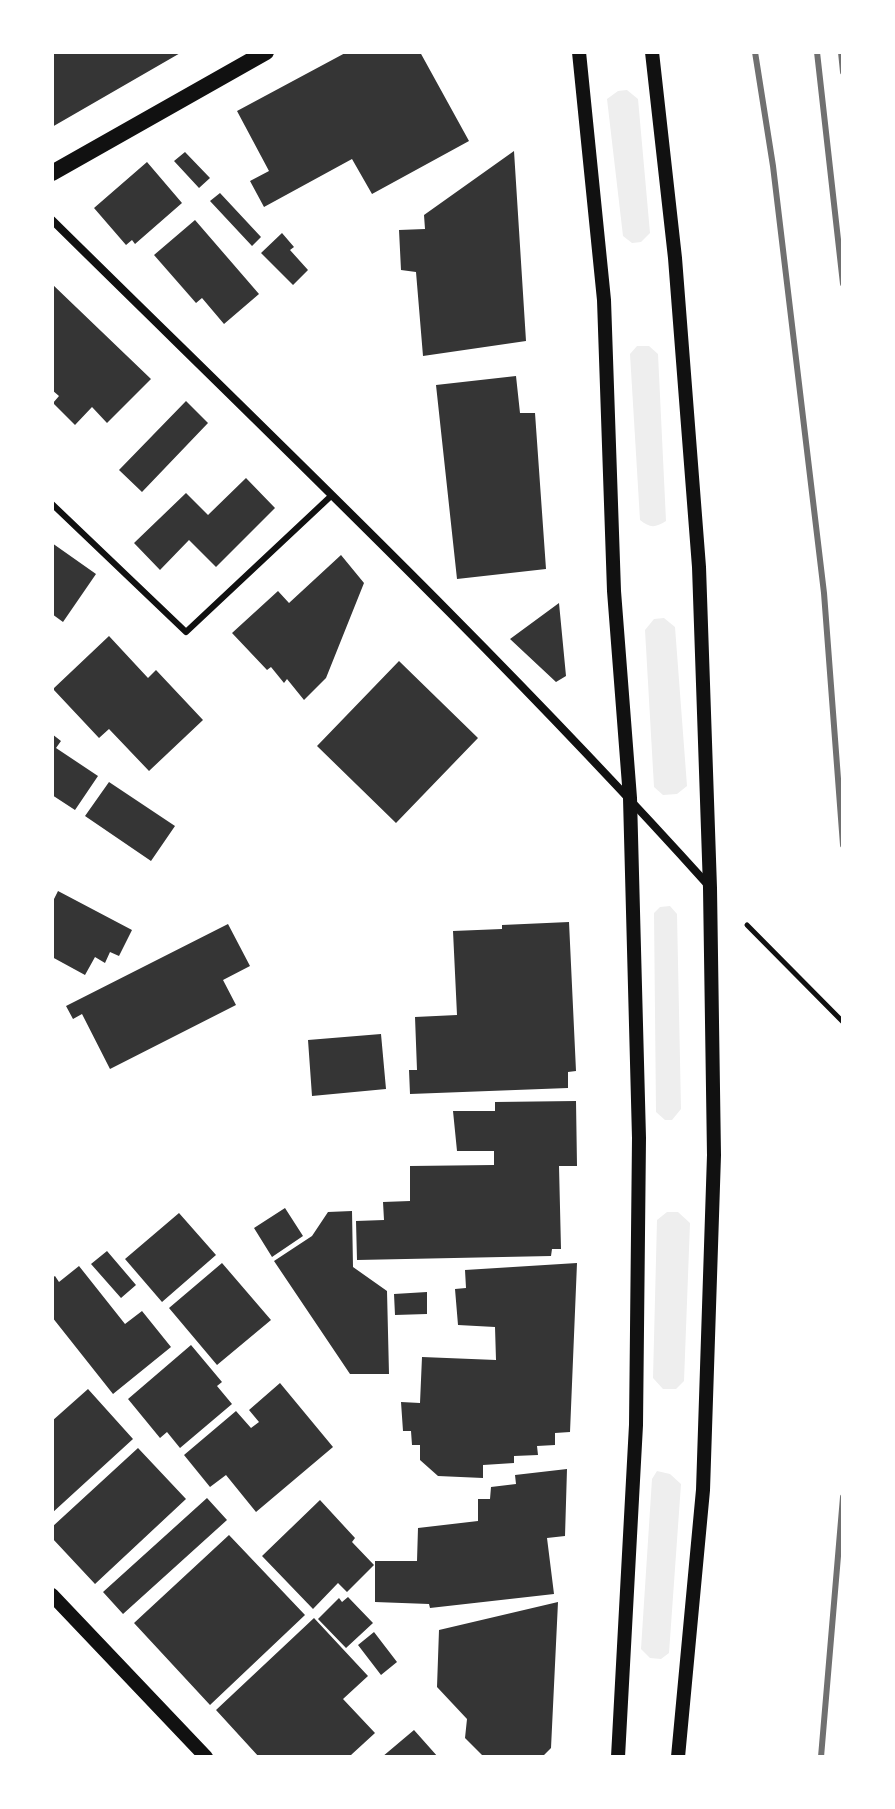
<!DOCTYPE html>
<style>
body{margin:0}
#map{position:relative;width:895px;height:1809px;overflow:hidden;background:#fff;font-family:Manrope,sans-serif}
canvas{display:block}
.frame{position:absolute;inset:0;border:54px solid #fff;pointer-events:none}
</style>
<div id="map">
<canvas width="895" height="1809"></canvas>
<div class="frame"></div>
</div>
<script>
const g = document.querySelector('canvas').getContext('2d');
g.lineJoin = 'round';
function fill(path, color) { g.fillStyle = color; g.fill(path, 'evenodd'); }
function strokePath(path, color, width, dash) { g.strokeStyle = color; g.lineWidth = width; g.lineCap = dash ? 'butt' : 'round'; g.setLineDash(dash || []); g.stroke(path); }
const green = new Path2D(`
 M 627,90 L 638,99 L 650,233 L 641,242 L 632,243 L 623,236 L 607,99 L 618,91 Z
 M 637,346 L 649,346 L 658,354 L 666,521 C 655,528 650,528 640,520 L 630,354 Z
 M 664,618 L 675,627 L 687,786 L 677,794 L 663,795 L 654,787 L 645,630 L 654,619 Z
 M 670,906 L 677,914 L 681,1109 L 672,1120 L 665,1120 L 656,1112 L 654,913 L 660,907 Z
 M 667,1212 L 678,1212 L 690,1223 L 684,1381 L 676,1389 L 663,1389 L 653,1378 L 657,1220 Z
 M 657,1471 L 670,1474 L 681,1484 L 669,1653 L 661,1659 L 650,1658 L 641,1649 L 652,1479 Z`);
const building = new Path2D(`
 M 52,52 L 182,52 L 52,127 Z
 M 347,52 L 420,52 L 469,141 L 372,194 L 352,159 L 264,207 L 250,181 L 269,171 L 237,111 Z
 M 514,151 L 526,341 L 423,356 L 416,272 L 401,270 L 399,230 L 425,229 L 424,215 Z
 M 185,152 L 210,178 L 199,188 L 174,161 Z
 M 147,162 L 182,203 L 135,244 L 132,240 L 126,245 L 94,208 Z
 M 220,193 L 261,237 L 252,246 L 210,201 Z
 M 195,220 L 259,294 L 224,324 L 202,298 L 196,303 L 154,255 Z
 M 282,233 L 294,247 L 290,250 L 308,270 L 293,285 L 261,253 Z
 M 52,284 L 151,379 L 107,423 L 92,407 L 75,425 L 53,403 L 59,396 L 52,390 Z
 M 516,376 L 520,413 L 535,413 L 546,569 L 457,579 L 436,385 Z
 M 186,401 L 208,423 L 142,492 L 119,470 Z
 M 246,478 L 275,508 L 216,567 L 189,540 L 160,570 L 134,543 L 186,493 L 208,515 Z
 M 52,543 L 96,574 L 63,622 L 52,614 Z
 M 341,555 L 364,583 L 326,678 L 304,700 L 287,679 L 284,683 L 271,667 L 267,670 L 232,633 L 278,591 L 289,603 Z
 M 559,603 L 566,676 L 556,682 L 510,639 Z
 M 109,636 L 148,678 L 156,670 L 203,720 L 149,771 L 109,729 L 99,738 L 53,689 Z
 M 399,661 L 478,738 L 396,823 L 317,746 Z
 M 52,734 L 61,741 L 56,748 L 98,776 L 75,810 L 52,795 Z
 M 109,782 L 175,826 L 151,861 L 85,816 Z
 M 58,891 L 132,930 L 119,956 L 110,952 L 105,963 L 95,957 L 85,975 L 52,957 L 52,903 Z
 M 569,922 L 576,1071 L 568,1072 L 568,1088 L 410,1094 L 409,1070 L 417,1070 L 415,1017 L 457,1015 L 453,931 L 502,929 L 502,925 Z
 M 228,924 L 250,966 L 223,980 L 236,1005 L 110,1069 L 82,1014 L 73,1019 L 66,1006 Z
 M 381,1034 L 386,1089 L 312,1096 L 308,1040 Z
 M 576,1101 L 577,1166 L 559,1166 L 561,1249 L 552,1249 L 551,1256 L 357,1260 L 356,1221 L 384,1220 L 383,1202 L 410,1201 L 410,1166 L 494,1165 L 494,1151 L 457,1151 L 453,1111 L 495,1111 L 495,1102 Z
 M 285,1208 L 303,1236 L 272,1257 L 254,1228 Z
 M 352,1211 L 353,1267 L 387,1291 L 389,1374 L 350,1374 L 274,1261 L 312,1236 L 328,1212 Z
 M 179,1213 L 216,1255 L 162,1302 L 125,1259 Z
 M 107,1251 L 136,1285 L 121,1298 L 91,1264 Z
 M 222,1263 L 271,1320 L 217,1365 L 169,1308 Z
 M 577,1263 L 570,1432 L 555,1433 L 555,1445 L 537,1446 L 538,1455 L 514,1456 L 514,1463 L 483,1465 L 483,1478 L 438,1476 L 420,1460 L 420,1445 L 412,1445 L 411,1431 L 403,1431 L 401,1402 L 420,1403 L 422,1357 L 496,1360 L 495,1327 L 458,1325 L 455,1289 L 466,1288 L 465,1270 Z
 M 79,1266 L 125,1324 L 142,1311 L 171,1347 L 113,1394 L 52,1317 L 52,1278 L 55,1276 L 59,1282 Z
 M 427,1292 L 427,1314 L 395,1315 L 394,1294 Z
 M 191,1345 L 222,1382 L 217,1386 L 232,1404 L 180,1448 L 167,1432 L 160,1438 L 128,1399 Z
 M 280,1383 L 333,1447 L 256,1512 L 226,1475 L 210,1487 L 184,1455 L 236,1411 L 251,1428 L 259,1422 L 249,1410 Z
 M 88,1389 L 133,1439 L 52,1513 L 52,1421 Z
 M 138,1448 L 186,1499 L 95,1584 L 52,1538 L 52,1527 Z
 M 567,1469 L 565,1536 L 547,1538 L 554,1594 L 430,1608 L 429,1604 L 375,1602 L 375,1561 L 417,1561 L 418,1528 L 478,1521 L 478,1499 L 490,1499 L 491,1487 L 516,1484 L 515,1475 Z
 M 207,1498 L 227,1520 L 123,1614 L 103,1592 Z
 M 320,1500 L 355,1538 L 352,1542 L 374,1565 L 347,1592 L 338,1583 L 313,1609 L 262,1556 Z
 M 229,1535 L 305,1615 L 210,1705 L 134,1623 Z
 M 348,1597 L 373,1623 L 346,1648 L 318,1619 L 339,1598 L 342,1602 Z
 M 558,1602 L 551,1748 L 542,1757 L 484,1757 L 465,1738 L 467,1719 L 437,1687 L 439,1630 Z
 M 314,1618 L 368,1676 L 343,1699 L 375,1733 L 351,1755 L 353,1757 L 259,1757 L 216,1710 Z
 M 374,1632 L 397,1662 L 381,1675 L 358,1645 Z
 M 414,1730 L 438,1757 L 382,1757 Z`);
const path = new Path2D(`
 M 747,925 L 843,1022`);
const service = new Path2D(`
 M 52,504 L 186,632 L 331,496`);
const minor = new Path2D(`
 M 52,220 C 274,439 500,654 709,886`);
const tertiary = new Path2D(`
 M 579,52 L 604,300 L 614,591 L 630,798 L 639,1138 L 636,1425 L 618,1757
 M 652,52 L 675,258 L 699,567 L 710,888 L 714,1155 L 703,1490 L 678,1757
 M 52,1595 L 206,1757`);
const secondary = new Path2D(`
 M 52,173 L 266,52`);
const rail = new Path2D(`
 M 755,52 L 773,166 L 824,593 L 843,845
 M 817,52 L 843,284
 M 841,52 L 843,72
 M 821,1757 L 843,1497`);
fill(green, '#eee');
fill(building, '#353535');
strokePath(path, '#111', 5);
strokePath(service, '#111', 6);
strokePath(minor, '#111', 8);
strokePath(tertiary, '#111', 14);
strokePath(secondary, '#111', 16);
strokePath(rail, '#707070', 6);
</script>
